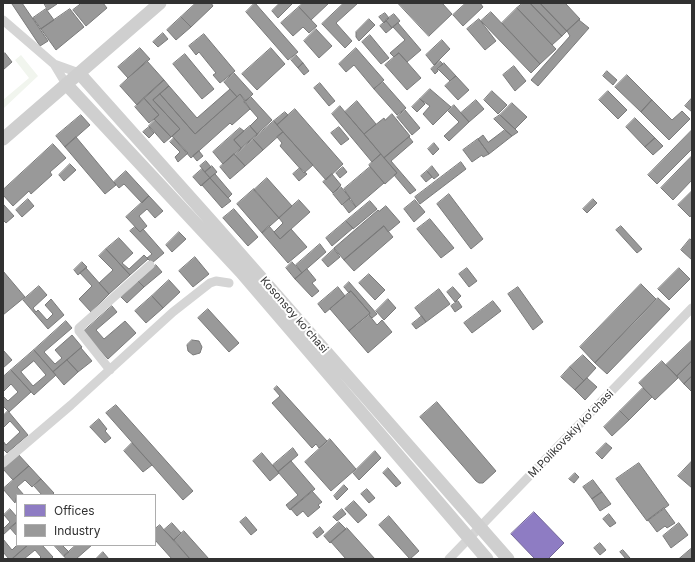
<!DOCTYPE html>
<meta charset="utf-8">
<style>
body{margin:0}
#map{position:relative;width:695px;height:562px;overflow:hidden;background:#fff;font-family:Inter,sans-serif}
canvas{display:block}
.frame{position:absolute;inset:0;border:4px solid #313131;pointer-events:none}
.legend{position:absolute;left:16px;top:494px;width:140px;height:52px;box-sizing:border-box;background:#fff;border:1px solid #adadad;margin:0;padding:5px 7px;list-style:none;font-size:12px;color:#313131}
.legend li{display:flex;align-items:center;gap:8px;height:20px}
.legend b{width:20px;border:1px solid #adadad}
</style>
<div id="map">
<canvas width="695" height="562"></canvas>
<div class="frame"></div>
<ul class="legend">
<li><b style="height:11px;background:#8e7cc3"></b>Offices</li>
<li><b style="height:11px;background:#999"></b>Industry</li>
</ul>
</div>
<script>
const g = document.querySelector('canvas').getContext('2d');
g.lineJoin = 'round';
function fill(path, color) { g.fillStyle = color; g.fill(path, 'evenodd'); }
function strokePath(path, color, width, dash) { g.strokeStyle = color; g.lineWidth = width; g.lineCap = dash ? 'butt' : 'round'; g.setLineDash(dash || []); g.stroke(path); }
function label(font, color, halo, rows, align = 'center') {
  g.font = font + ' Inter,sans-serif'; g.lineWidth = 4; g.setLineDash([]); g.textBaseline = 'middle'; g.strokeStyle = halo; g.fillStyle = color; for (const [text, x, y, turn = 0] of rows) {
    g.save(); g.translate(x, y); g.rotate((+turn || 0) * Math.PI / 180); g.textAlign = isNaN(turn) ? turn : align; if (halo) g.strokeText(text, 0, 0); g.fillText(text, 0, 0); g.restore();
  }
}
const green = new Path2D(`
 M 21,55 L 38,76 L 4,108 L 3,100 L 29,78 L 15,60 Z`);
const offices = new Path2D(`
 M 534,512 L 564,543 L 548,559 L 535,559 L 511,534 Z`);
const industry = new Path2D(`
 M 14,3 L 22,3 L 48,41 L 40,46 L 12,4 Z
 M 44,3 L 57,3 L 57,4 L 48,10 Z
 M 82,3 L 103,3 L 107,8 L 86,26 L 73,10 Z
 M 196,3 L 211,3 L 213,6 L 191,27 L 181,17 Z
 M 255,3 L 298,52 L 288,60 L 246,12 Z
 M 280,3 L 293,3 L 278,18 L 272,11 Z
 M 303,3 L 329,3 L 311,20 L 299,7 Z
 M 344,3 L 358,3 L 336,23 L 352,41 L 345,48 L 322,24 Z
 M 398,3 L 442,3 L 452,14 L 429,36 Z
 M 466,3 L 480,3 L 483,7 L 463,26 L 453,15 Z
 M 523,3 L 530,3 L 562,36 L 552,45 L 517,8 Z
 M 530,3 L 540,3 L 567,31 L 562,36 Z
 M 540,3 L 565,3 L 580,19 L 567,31 Z
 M 299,7 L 317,26 L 309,33 L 303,27 L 293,36 L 281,23 Z
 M 517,8 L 556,49 L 540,64 L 502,23 Z
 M 46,9 L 54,20 L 41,29 L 33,18 Z
 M 70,9 L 84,27 L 56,50 L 41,29 Z
 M 491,12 L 540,64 L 531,73 L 481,21 Z
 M 385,13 L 389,18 L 384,23 L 379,17 Z
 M 394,14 L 400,21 L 392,28 L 386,20 Z
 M 181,17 L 191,27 L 176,40 L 167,30 Z
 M 369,19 L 375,25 L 359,41 L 356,37 L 356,32 Z
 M 479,19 L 496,41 L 485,50 L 467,29 Z
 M 579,20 L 589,28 L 538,86 L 531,80 L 570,36 L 567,31 Z
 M 386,21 L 392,28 L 386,33 L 380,26 Z
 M 398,23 L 421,50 L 407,62 L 399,53 L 394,57 L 390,53 L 405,40 L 393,27 Z
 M 316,29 L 332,46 L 319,58 L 304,41 Z
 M 163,33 L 168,39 L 158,47 L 153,42 Z
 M 204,34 L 235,71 L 220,83 L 213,75 L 216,73 L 199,52 L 196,55 L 189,46 Z
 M 370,35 L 389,58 L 381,64 L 362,42 Z
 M 442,40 L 450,49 L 434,65 L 426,55 Z
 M 140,48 L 150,59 L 128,78 L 118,67 Z
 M 271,48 L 285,64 L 257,90 L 242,74 Z
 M 356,48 L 384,80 L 374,89 L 354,65 L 346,72 L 339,64 Z
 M 5,53 L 12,62 L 3,70 L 3,55 Z
 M 399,53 L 421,78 L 407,90 L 385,65 Z
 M 185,54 L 214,89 L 202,99 L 173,64 Z
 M 296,55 L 303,63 L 298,68 L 291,60 Z
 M 147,61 L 164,80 L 137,105 L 120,86 Z
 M 440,61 L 443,64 L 437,69 L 438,71 L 435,74 L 431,69 Z
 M 303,63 L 309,71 L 304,75 L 298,68 Z
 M 444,63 L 456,76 L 450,81 L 438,69 Z
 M 514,66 L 526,81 L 515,91 L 503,75 Z
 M 607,71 L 617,80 L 613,85 L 603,76 Z
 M 234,73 L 253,94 L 246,101 L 240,94 L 237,97 L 224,82 Z
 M 627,75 L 652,100 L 641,112 L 615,87 Z
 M 456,76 L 469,90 L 458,100 L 445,86 Z
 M 164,80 L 169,86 L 153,100 L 180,129 L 171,137 L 154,119 L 159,115 L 144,98 Z
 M 383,82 L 406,108 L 397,115 L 374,89 Z
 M 320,83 L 335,101 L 329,106 L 314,88 Z
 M 169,86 L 197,118 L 230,89 L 237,97 L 195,134 L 160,94 Z
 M 430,89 L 451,107 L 433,125 L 423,114 L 430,106 L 420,99 Z
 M 492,91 L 507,105 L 498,114 L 484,100 Z
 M 608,91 L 627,110 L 618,119 L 599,100 Z
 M 160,94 L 195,134 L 240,94 L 250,109 L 232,125 L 230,123 L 191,158 L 172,136 L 180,129 L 153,100 Z
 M 251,97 L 272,120 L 257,134 L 250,126 L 258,118 L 244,102 Z
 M 144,98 L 159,115 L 149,123 L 135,107 Z
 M 692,98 L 692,112 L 685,106 Z
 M 420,99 L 425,104 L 417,112 L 412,107 Z
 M 476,100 L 484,109 L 469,122 L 461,113 Z
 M 652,100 L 672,120 L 682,111 L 690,119 L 669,140 L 641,112 Z
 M 357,101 L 376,124 L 364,134 L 345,112 Z
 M 512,103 L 527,117 L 515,129 L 500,115 Z
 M 454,105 L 469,122 L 449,141 L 444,136 L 459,122 L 448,111 Z
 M 340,106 L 381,154 L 372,162 L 332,114 Z
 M 295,109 L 343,164 L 326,180 L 277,125 Z
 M 405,110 L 420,128 L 412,135 L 397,117 Z
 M 285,112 L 288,115 L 277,125 L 274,121 Z
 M 392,114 L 410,136 L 384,158 L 364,134 L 384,118 L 385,120 Z
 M 81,115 L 90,125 L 65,147 L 56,136 Z
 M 500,115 L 515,129 L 518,132 L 512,136 L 505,130 L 494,119 Z
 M 635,118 L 655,138 L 645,147 L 626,127 Z
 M 155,120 L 171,137 L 164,143 L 149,126 Z
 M 274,121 L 283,132 L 263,150 L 253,139 Z
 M 250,126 L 257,134 L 241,148 L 234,140 Z
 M 149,127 L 154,133 L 149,138 L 143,132 Z
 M 339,127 L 349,139 L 341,145 L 331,133 Z
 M 240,128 L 244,131 L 234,140 L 241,148 L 223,164 L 213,152 Z
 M 505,130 L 512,136 L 489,154 L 478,139 L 483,135 L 488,142 Z
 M 692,130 L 692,149 L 657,184 L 648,175 Z
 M 283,132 L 313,165 L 304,173 L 280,146 L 282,143 L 277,137 Z
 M 76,137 L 116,185 L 105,194 L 65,147 Z
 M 409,137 L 413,142 L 391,161 L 416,190 L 410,194 L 394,175 L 397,173 L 384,158 Z
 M 174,138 L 188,153 L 178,162 L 175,157 L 180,152 L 170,142 Z
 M 655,138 L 663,146 L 653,155 L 645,147 Z
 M 253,139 L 263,150 L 245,166 L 235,155 Z
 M 478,139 L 489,154 L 483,157 L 482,155 L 472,162 L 463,150 Z
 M 434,143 L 439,149 L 433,155 L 428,149 Z
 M 53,144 L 66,158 L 50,172 L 52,175 L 31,194 L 29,191 L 13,206 L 3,195 L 3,190 Z
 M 199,151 L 203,156 L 197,161 L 193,156 Z
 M 234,154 L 245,166 L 230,179 L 220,167 Z
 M 381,154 L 397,173 L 385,184 L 369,165 Z
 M 692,156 L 692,180 L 673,200 L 661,188 Z
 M 206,161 L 211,167 L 205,172 L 200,166 Z
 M 461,162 L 466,169 L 420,204 L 415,197 Z
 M 70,164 L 76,170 L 64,181 L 59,175 Z
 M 212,166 L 217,172 L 210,178 L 205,172 Z
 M 432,166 L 439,175 L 434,179 L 427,171 Z
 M 343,167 L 347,172 L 340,178 L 336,173 Z
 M 370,167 L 384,183 L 356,207 L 344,189 Z
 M 300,168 L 307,174 L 299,181 L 293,174 Z
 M 202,169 L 210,178 L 201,186 L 193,177 Z
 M 126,171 L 149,196 L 142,203 L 124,184 L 119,188 L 114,182 Z
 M 427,171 L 432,177 L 426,182 L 421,176 Z
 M 215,174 L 232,194 L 228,198 L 210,178 Z
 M 332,174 L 341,185 L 333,193 L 323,182 Z
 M 210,178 L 231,201 L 222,208 L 202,185 Z
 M 267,178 L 292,206 L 279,218 L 254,190 Z
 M 341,187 L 350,198 L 342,205 L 333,194 Z
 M 254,189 L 279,218 L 262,233 L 237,204 Z
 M 692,191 L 692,214 L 690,217 L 678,205 Z
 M 449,194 L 483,239 L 471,249 L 437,204 Z
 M 149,196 L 163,211 L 155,218 L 147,209 L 139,216 L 147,226 L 140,232 L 126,217 Z
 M 28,199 L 34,206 L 22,217 L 16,210 Z
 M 349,199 L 356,207 L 349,213 L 343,205 Z
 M 593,199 L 597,203 L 587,213 L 583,209 Z
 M 299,200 L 310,212 L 280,239 L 274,232 L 283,223 L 279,218 Z
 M 415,200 L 425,212 L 414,222 L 404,209 Z
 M 370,201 L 377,209 L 353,229 L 346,221 Z
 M 4,205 L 14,216 L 6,223 L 3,220 Z
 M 386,206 L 400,222 L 388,232 L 384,226 L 344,260 L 334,248 L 378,210 L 379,211 Z
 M 234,209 L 258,237 L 248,246 L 223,218 Z
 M 430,219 L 454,248 L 441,258 L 417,229 Z
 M 346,221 L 353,228 L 332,246 L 326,238 Z
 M 269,226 L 280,239 L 291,229 L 307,247 L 288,263 L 262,233 Z
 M 384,226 L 393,237 L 354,271 L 344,260 Z
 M 621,226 L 642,249 L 637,253 L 616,230 Z
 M 135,227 L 140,232 L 143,229 L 164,253 L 152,263 L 147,258 L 152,254 L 130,231 Z
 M 179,232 L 186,239 L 172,252 L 166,245 Z
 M 119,238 L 133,253 L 122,263 L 129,269 L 144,255 L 148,259 L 130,275 L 106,249 Z
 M 690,239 L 692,241 L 692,260 L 681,250 Z
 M 320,244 L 326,252 L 302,273 L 296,265 Z
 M 106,249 L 130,275 L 109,294 L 99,283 L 113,270 L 99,256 Z
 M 334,249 L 340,257 L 328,267 L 322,260 Z
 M 195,257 L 209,274 L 193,287 L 179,271 Z
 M 82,262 L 87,267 L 78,275 L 74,270 Z
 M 292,262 L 302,273 L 295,279 L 286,268 Z
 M 156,265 L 162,272 L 144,287 L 138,281 Z
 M 86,268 L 109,294 L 91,312 L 79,299 L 92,286 L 80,273 Z
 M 467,268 L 477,281 L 469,287 L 459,274 Z
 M 679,268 L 690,279 L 669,300 L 658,289 Z
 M 307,269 L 316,280 L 312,283 L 319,291 L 312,297 L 295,279 Z
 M 3,271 L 25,297 L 3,315 Z
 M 369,274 L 385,290 L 375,300 L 359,283 Z
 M 169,280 L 180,292 L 163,308 L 152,296 Z
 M 138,281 L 144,287 L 127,303 L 121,297 Z
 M 349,282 L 377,314 L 372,318 L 369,315 L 370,313 L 351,291 L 349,293 L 344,287 Z
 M 641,284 L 656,299 L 595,363 L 580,347 Z
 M 39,286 L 47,295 L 33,308 L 36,312 L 38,310 L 47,320 L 53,314 L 45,305 L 51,299 L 64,315 L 48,329 L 23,300 Z
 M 338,287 L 345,296 L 325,313 L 318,304 Z
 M 453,287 L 461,296 L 455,302 L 447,292 Z
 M 518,287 L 543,322 L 533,330 L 508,294 Z
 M 439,289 L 450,304 L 426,322 L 415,308 Z
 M 351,291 L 370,313 L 349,331 L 330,309 Z
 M 152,296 L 163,308 L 146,323 L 135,311 Z
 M 658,298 L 670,309 L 607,374 L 595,363 Z
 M 388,299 L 396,308 L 384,320 L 376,311 Z
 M 458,301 L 462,307 L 455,312 L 451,306 Z
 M 493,301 L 501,311 L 472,333 L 464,323 Z
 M 112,306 L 117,312 L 96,330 L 104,339 L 125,321 L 136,333 L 108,359 L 83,332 Z
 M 208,309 L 239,343 L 229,352 L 198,318 Z
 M 369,315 L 377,325 L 382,320 L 392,332 L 368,353 L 349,331 Z
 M 422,316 L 426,322 L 416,329 L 412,324 Z
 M 66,321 L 72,328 L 44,352 L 55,364 L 62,358 L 55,350 L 72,335 L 82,347 L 53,372 L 34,350 Z
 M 192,340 L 199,341 L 202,347 L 200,353 L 193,355 L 188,351 L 187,345 Z
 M 692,340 L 692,361 L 677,376 L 666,365 Z
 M 81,348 L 92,361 L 78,372 L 67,360 Z
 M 3,350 L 12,360 L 3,368 Z
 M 34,350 L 56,375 L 34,395 L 11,370 ZM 34,361 L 46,375 L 33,386 L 21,372 Z
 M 583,355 L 596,368 L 584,381 L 570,367 Z
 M 67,360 L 78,372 L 64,385 L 53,372 Z
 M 662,361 L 678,378 L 655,400 L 639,383 Z
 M 692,361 L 692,376 L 684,384 L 677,376 Z
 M 570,367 L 584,381 L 575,390 L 561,377 Z
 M 11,370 L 31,392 L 9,412 L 3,406 L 3,396 L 8,401 L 18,392 L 11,384 L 3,392 L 3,377 Z
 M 692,376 L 692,392 L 684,384 Z
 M 587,378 L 597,387 L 585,400 L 575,390 Z
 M 277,386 L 327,441 L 319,448 L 316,444 L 312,448 L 272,403 L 280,396 L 274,389 Z
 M 643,388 L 652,397 L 629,420 L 620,411 Z
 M 437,402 L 496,471 L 483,483 L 479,483 L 476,481 L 420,417 Z
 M 116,405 L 193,491 L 183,500 L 106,413 Z
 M 8,411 L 28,435 L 7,453 L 3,449 L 3,441 L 6,445 L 20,432 L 10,421 L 3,428 L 3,416 Z
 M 620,411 L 629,420 L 612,436 L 604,427 Z
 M 99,419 L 107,429 L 105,431 L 111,438 L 105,443 L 90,427 Z
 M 330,439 L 356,469 L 331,491 L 305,462 Z
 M 132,443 L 152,465 L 143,472 L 124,451 Z
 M 606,443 L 612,448 L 602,459 L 596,453 Z
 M 293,448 L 298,455 L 278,472 L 273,465 Z
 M 375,451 L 381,458 L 359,480 L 353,473 Z
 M 17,453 L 29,466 L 13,480 L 3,469 L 3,466 Z
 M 262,453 L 279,473 L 270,481 L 253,461 Z
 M 291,461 L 315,489 L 290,510 L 286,505 L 298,495 L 278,472 Z
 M 692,461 L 692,488 L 678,476 Z
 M 639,463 L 669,505 L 647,521 L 616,479 Z
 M 29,466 L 41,479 L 32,487 L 25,480 L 17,487 L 24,495 L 17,495 L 15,503 L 3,489 Z
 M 388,468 L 401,483 L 396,487 L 383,473 Z
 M 575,473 L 579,477 L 574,483 L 569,479 Z
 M 41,479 L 54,493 L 52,495 L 42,495 L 34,486 Z
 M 593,480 L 602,492 L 592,499 L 583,487 Z
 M 344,485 L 348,489 L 337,500 L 334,496 Z
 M 367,489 L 375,498 L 369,503 L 361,494 Z
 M 312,491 L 322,502 L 318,505 L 320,507 L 308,517 L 303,511 L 297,516 L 291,509 Z
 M 602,492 L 611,504 L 600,511 L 592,499 Z
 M 354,501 L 367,515 L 358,523 L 345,509 Z
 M 664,508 L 675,523 L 667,528 L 665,526 L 657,532 L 648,520 Z
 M 10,509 L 17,517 L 17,522 L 3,535 L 3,529 L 10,522 L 4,515 Z
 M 342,509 L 346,514 L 337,521 L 333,517 Z
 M 609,514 L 616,523 L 610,527 L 603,519 Z
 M 389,516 L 419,551 L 410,559 L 379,525 Z
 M 246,517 L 257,530 L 251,535 L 240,522 Z
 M 17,522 L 17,536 L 10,528 Z
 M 339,522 L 346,529 L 330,543 L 324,536 Z
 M 172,523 L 181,533 L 174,540 L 164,530 Z
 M 679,523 L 688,535 L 671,548 L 663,536 Z
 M 160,525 L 164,530 L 190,559 L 172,559 L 155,540 L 155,529 Z
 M 320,527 L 324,532 L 317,538 L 313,533 Z
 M 347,528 L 375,559 L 346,559 L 331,542 Z
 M 184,531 L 209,559 L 190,559 L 174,540 Z
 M 3,539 L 12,550 L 17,545 L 28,545 L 12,559 L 9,559 L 3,552 Z
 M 600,543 L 606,550 L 600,555 L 594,548 Z
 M 28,545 L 42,545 L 53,557 L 51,559 L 39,559 L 41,557 L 35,550 L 24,559 L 12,559 Z
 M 54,545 L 62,545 L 69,552 L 64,556 Z
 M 76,545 L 92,545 L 76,559 L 66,559 L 64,556 Z
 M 692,548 L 692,559 L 679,559 Z
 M 623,550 L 630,558 L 629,559 L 626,559 L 620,552 Z
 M 103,552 L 109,559 L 96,559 Z`);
const street = new Path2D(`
 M 3,20 L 54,64 L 66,84
 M 54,64 L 79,73
 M 110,370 L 79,331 L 79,328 L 150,265
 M 3,463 L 71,405 L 173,312 L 210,283 L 216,281 L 229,283
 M 449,559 L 692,308`);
const secondary = new Path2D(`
 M 79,73 L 213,223 L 508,559
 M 66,84 L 241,272 L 487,559
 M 3,139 L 160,3`);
const streetNames = [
 ["Kosonsoy koʻchasi",294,315,49],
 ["M.Polikovskiy koʻchasi",571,434,-46]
];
fill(green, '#f1f5ee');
fill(offices, '#8e7cc3');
strokePath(offices, '#726697', 1);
fill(industry, '#999');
strokePath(industry, '#7a7a7a', 1);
strokePath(street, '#d5d5d5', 9);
strokePath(secondary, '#cfcfcf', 13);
label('11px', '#313131', '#fff', streetNames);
</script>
